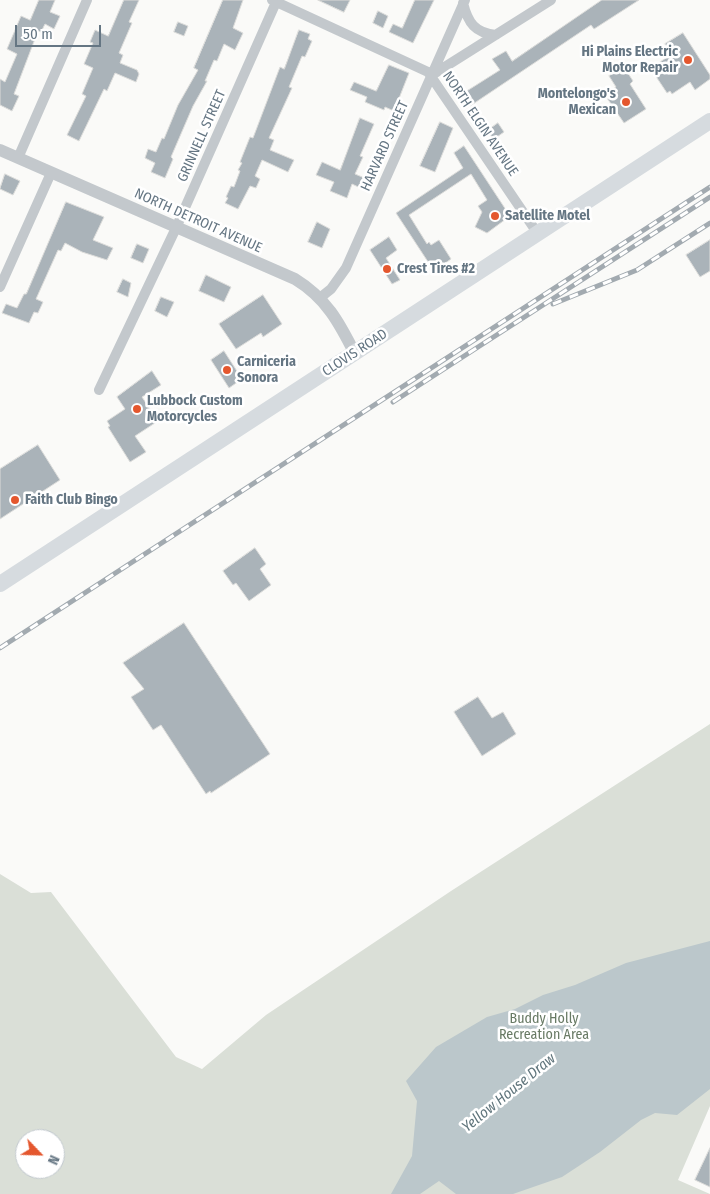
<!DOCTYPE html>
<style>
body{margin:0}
#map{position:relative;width:710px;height:1194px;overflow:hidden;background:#fafaf8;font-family:"Fira Sans Condensed",sans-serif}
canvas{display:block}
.north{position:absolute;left:15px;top:1129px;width:50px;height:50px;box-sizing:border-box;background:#fff;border:1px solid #c1c8cd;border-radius:50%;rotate:114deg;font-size:14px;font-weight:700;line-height:20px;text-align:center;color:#657683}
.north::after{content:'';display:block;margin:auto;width:18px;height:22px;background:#e4572e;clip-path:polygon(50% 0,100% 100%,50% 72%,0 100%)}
.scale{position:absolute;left:15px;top:25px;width:86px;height:22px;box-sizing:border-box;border:2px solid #657683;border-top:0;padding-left:6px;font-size:15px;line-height:18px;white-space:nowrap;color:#657683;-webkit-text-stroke:4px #fff;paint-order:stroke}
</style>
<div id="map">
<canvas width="710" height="1194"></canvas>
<div class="north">N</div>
<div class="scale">50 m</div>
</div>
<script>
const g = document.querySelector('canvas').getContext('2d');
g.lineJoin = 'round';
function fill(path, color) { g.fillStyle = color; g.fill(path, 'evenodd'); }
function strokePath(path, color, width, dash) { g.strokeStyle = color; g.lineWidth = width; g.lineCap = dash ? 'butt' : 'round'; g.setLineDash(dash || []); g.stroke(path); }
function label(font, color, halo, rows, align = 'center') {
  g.font = font + ' "Fira Sans Condensed",sans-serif'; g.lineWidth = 5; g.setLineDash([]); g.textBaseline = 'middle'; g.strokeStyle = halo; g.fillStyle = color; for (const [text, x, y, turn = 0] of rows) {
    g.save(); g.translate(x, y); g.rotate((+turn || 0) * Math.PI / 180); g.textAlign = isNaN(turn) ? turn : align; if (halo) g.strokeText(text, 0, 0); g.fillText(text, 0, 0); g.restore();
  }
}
const green = new Path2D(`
 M 710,724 L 710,1106 L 678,1180 L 710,1194 L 0,1194 L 0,874 L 31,893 L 51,892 L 176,1057 L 202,1069 L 266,1015 L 451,891 ZM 25,1139 L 55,1139 L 55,1169 L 25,1169 Z`);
const water = new Path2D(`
 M 710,941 L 710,1089 L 677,1115 L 655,1113 L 641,1120 L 600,1152 L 562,1177 L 513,1194 L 456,1194 L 439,1181 L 420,1194 L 391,1194 L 412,1156 L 417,1101 L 406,1081 L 436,1047 L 487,1017 L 515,1009 L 543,995 L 575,985 L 626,963 Z`);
const building = new Path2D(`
 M 39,0 L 55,0 L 50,12 L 60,16 L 54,29 L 45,24 L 41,32 L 38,31 L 14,94 L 19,96 L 12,111 L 0,105 L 0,79 L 5,82 L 17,54 L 7,49 L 21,16 L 30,20 Z
 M 124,0 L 139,0 L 129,22 L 132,23 L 119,53 L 123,55 L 120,63 L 137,70 L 139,74 L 136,82 L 115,73 L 107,91 L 104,89 L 79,141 L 67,135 L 86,96 L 82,94 L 93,68 L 84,64 L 93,43 L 90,42 L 95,30 L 108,36 Z
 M 223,0 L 243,0 L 233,28 L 243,33 L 235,50 L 224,44 L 217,61 L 214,60 L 205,81 L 207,81 L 193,106 L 171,157 L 173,159 L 165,178 L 151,172 L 155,163 L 145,158 L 148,149 L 156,152 L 162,138 L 164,139 L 178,105 L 198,70 L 194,68 Z
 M 318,0 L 350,0 L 344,12 Z
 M 415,0 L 434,0 L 413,43 L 389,32 L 393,24 L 402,28 Z
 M 602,0 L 639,0 L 594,29 L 591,25 L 470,106 L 462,94 L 500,70 L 492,59 L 506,51 L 512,61 Z
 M 378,11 L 388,16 L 383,28 L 373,23 Z
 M 178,22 L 188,26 L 184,36 L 174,32 Z
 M 299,30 L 310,34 L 308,39 L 312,41 L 305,57 L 302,56 L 289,87 L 292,88 L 269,138 L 274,140 L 270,150 L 294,160 L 288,172 L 262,160 L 255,176 L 260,179 L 256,188 L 250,186 L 238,209 L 225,203 L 228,198 L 226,197 L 231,186 L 234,187 L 240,171 L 238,170 L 242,163 L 240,162 L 250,137 L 253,138 L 280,67 L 284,69 Z
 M 683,33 L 710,75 L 710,79 L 695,90 L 690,82 L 672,94 L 670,91 L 667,93 L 655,75 L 659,73 L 654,66 L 672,54 L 665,44 Z
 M 389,65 L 409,73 L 394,111 L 385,107 L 384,110 L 365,102 L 367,97 L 350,90 L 354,82 L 376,91 Z
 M 624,67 L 633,81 L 630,84 L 646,109 L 624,123 L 605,95 L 616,87 L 609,76 Z
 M 360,118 L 374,124 L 360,156 L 363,157 L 355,174 L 374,182 L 369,192 L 352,184 L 347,198 L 330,191 L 334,182 L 316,175 L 322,162 L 340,170 Z
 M 440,122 L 453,128 L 435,172 L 420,166 Z
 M 498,123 L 504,132 L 494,139 L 487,131 Z
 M 464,146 L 510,216 L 487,233 L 475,227 L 482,212 L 478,206 L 487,200 L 471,174 L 409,215 L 427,244 L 429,242 L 431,245 L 439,240 L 451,259 L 434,271 L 396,213 L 463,168 L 454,153 Z
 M 5,174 L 20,181 L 13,195 L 0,189 Z
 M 66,202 L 104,217 L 93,240 L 113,248 L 107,260 L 82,252 L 65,243 L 61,251 L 58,250 L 36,299 L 43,302 L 38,313 L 34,312 L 29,323 L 2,313 L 6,304 L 17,308 L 24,294 L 26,294 Z
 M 317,222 L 330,229 L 322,248 L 308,242 Z
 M 389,237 L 397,250 L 386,258 L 400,280 L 392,284 L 370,250 Z
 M 710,240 L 710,271 L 700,277 L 686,255 Z
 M 137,244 L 149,249 L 143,263 L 131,258 Z
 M 206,275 L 231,287 L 224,302 L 199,291 Z
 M 123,279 L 131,283 L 128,297 L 117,292 Z
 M 263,295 L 282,324 L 263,337 L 261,333 L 236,349 L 219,324 Z
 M 161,297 L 174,302 L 167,317 L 155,311 Z
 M 224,351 L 242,379 L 229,388 L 211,360 Z
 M 152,371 L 161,385 L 142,397 L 158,421 L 135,436 L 146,452 L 130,462 L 108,427 L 110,426 L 107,421 L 125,409 L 117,397 Z
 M 38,445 L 60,480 L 0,519 L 0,469 Z
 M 255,548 L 266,564 L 260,569 L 271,585 L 249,601 L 236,583 L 233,585 L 223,571 Z
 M 184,623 L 270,754 L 211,793 L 210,791 L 206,794 L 161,725 L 153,730 L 131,697 L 144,689 L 123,663 Z
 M 478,697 L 492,718 L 503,712 L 516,734 L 482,756 L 454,712 Z
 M 710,1148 L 710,1187 L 695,1180 Z`);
const minor = new Path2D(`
 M 272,0 L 428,72 L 538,234
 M 463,3 C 468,23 475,33 496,35
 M 432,75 L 551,0
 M 18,158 L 87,0
 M 0,287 L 51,173
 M 321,297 L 331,289 L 346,268 L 465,0
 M 99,390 L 176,228 L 277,0`);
const tertiary = new Path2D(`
 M 0,150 L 295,279 C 326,298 339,322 355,354`);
const trunk = new Path2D(`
 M 0,584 L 710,121`);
const rail = new Path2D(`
 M 553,304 L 637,270 L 710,223
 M 393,402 L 710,197
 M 0,648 L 710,187`);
const markers = [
 [688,60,5,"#e4572e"],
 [626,102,5,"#e4572e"],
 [495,216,5,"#e4572e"],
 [387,269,5,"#e4572e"],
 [227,370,5,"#e4572e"],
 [137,409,5,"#e4572e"],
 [15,500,5,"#e4572e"]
];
const poiNames = [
 ["Hi Plains Electric",678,52,"right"],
 ["Motor Repair",678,68,"right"],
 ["Montelongo's",616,94,"right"],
 ["Mexican",616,110,"right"],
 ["Satellite Motel",505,216],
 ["Crest Tires #2",397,269],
 ["Carniceria",237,362],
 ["Sonora",237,378],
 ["Lubbock Custom",147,401],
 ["Motorcycles",147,417],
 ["Faith Club Bingo",25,500]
];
const streetNames = [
 ["NORTH ELGIN AVENUE",480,124,56],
 ["GRINNELL STREET",202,136,-66],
 ["HARVARD STREET",385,146,-66],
 ["NORTH DETROIT AVENUE",198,221,24],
 ["CLOVIS ROAD",355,353,-33]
];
const parkNames = [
 ["Buddy Holly",544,1019],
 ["Recreation Area",544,1035]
];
const waterNames = [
 ["Yellow House Draw",509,1093,-39]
];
fill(green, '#dadfd7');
fill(water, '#bbc7cb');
fill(building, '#aab3b9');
strokePath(building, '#dcdcda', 1);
strokePath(minor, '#c3c8cc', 10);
strokePath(tertiary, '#c3c8cc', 12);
strokePath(trunk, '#d6dbdf', 16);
strokePath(rail, '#a2aab0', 5);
strokePath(rail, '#fff', 3, [9]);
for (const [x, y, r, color] of markers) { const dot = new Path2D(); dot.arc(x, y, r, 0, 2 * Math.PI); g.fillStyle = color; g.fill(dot); strokePath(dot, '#fff', 2); }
label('bold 14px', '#657683', '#fff', poiNames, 'left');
label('14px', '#657683', '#fff', streetNames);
label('14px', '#687a64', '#fff', parkNames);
label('italic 15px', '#60757c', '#fff', waterNames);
</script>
